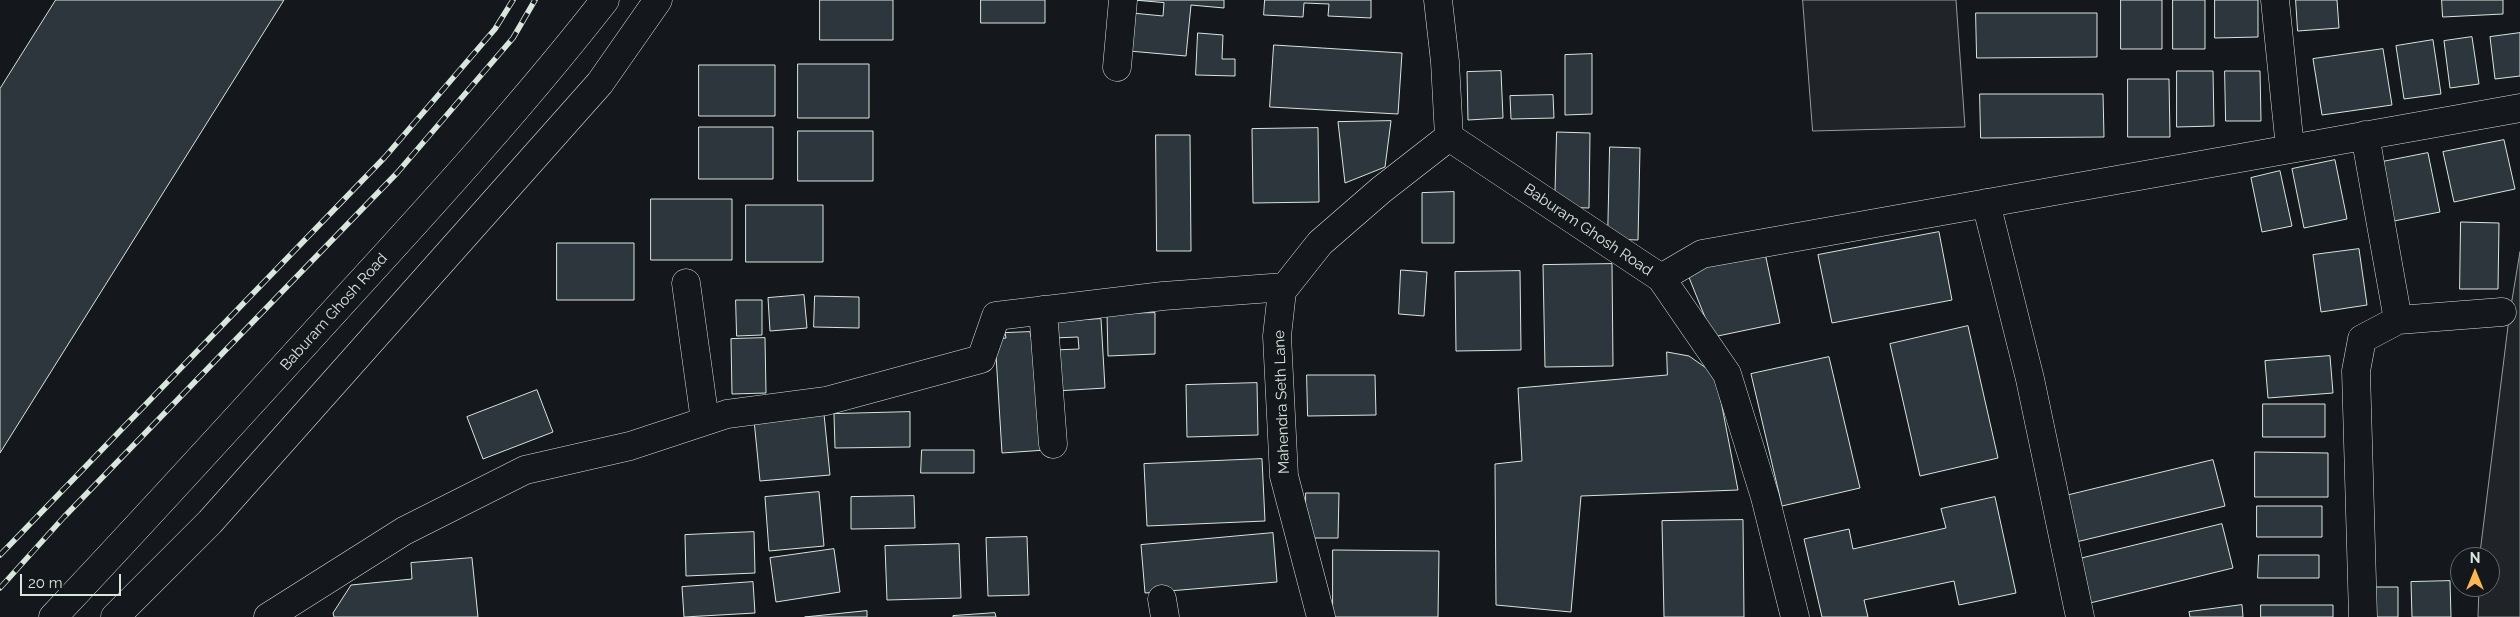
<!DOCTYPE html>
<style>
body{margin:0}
#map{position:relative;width:2520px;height:617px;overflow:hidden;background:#14181c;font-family:Raleway,sans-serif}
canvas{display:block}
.north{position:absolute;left:2450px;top:547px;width:50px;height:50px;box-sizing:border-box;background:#14181c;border:1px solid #626a69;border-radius:50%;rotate:0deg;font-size:14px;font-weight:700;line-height:20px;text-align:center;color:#d8e6dc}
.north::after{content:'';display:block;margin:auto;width:18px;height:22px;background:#ffb74d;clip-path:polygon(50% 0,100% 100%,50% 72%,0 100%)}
.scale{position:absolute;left:20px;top:574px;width:101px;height:22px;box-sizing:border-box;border:2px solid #d8e6dc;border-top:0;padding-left:6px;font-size:15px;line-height:18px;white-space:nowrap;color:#d8e6dc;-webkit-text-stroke:4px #14181c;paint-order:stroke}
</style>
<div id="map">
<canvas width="2520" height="617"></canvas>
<div class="north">N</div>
<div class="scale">20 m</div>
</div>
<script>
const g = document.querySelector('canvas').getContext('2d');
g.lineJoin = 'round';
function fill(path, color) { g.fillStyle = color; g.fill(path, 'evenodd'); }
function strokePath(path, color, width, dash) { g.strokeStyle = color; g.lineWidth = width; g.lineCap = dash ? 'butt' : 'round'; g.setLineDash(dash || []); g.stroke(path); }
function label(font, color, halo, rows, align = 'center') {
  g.font = font + ' Raleway,sans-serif'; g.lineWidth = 4; g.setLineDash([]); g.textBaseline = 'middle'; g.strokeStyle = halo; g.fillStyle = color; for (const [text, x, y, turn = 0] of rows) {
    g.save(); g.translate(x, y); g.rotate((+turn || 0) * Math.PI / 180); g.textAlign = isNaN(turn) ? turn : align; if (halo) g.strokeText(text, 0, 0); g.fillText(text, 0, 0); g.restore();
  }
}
const green = new Path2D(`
 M 1803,0 L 1956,0 L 1965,127 L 1813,131 Z
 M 2520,252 L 2520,617 L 2478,617 L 2479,587 L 2490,587 L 2490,557 L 2480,557 L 2480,553 L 2509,318 Z`);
const building = new Path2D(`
 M 56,0 L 284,0 L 0,453 L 0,89 Z
 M 820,0 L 893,0 L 893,40 L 820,40 Z
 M 981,0 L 1045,0 L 1045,23 L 981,23 Z
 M 1134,0 L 1224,0 L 1224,8 L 1191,5 L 1186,56 L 1129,51 L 1132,13 L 1163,16 L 1164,3 Z
 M 1265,0 L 1371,0 L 1371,18 L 1328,16 L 1329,4 L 1304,3 L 1303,17 L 1264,15 Z
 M 2121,0 L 2162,0 L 2162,49 L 2121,49 Z
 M 2173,0 L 2205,0 L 2205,49 L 2173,49 Z
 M 2215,0 L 2258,0 L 2258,37 L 2215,38 Z
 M 2296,0 L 2337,0 L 2339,28 L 2298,31 Z
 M 2442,0 L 2503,0 L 2503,14 L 2443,17 Z
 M 1976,13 L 2097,13 L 2097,57 L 1977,58 Z
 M 1198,33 L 1223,35 L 1222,59 L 1235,59 L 1235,76 L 1196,75 Z
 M 2520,33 L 2520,76 L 2495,79 L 2490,37 Z
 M 2472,37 L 2479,84 L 2450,88 L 2444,41 Z
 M 2433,40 L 2441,94 L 2404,99 L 2396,46 Z
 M 1274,45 L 1402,53 L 1398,114 L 1270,107 Z
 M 2383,49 L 2392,105 L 2322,115 L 2313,59 Z
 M 1592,54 L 1592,114 L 1565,115 L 1565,55 Z
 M 798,64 L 869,64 L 869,118 L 798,118 Z
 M 699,65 L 775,65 L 775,116 L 699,116 Z
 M 1501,71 L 1503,118 L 1468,120 L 1467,72 Z
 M 2177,71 L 2213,71 L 2214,126 L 2177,127 Z
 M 2225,71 L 2260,71 L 2261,121 L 2226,121 Z
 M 2128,79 L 2169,79 L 2170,137 L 2128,137 Z
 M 1980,94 L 2103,94 L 2104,137 L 1981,138 Z
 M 1553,95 L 1554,118 L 1511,119 L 1510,96 Z
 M 1391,121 L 1385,167 L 1345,183 L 1338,122 Z
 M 699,127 L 773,127 L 773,179 L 699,179 Z
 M 1318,128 L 1319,202 L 1253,203 L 1252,129 Z
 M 798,131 L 873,131 L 873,181 L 798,181 Z
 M 1557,132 L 1590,133 L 1589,208 L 1555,207 Z
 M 1156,135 L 1190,135 L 1191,251 L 1157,251 Z
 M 2504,140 L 2515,189 L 2454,202 L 2443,152 Z
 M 1610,147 L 1640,148 L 1638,240 L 1608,239 Z
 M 2428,153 L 2440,212 L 2394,221 L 2382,162 Z
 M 2335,160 L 2347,219 L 2304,228 L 2292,169 Z
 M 2280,171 L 2292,226 L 2262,232 L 2251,178 Z
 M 1454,192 L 1454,243 L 1422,243 L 1422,193 Z
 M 651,199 L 732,199 L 732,260 L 651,260 Z
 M 746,205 L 823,205 L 823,262 L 746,262 Z
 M 2461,222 L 2499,223 L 2498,289 L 2460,289 Z
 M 1939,232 L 1952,300 L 1832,323 L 1818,255 Z
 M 557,243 L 634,243 L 634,300 L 557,300 Z
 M 2359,249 L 2367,305 L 2321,312 L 2313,255 Z
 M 1765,253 L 1780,323 L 1713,337 L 1686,270 Z
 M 1612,264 L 1613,366 L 1545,367 L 1543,265 Z
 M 1401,270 L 1427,272 L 1424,316 L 1399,314 Z
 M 1520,271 L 1521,350 L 1456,351 L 1455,272 Z
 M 804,295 L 807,328 L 770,331 L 768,298 Z
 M 815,296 L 859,297 L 859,328 L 814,327 Z
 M 736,300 L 762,300 L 762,335 L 737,336 Z
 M 1155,313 L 1155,354 L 1108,356 L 1107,314 Z
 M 1101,319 L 1105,388 L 1056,391 L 1054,350 L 1079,349 L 1078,337 L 1053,338 L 1052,322 Z
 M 1968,326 L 1998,458 L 1920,476 L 1890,344 Z
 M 1030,332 L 1031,337 L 1039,337 L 1046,450 L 1002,453 L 995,339 L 1006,338 L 1005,333 Z
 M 765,338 L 766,393 L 732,394 L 731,339 Z
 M 1667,352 L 1689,356 L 1716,375 L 1738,490 L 1581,496 L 1571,612 L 1496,605 L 1495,464 L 1522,461 L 1518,388 L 1667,375 Z
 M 2330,356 L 2333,393 L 2268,398 L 2265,361 Z
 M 1829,357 L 1860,488 L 1782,506 L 1751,374 Z
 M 1307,375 L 1375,375 L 1376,415 L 1308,416 Z
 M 1257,383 L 1258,435 L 1187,437 L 1186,385 Z
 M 537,390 L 553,432 L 483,459 L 467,417 Z
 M 2263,404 L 2325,404 L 2325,437 L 2263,437 Z
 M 910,412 L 910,447 L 835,448 L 834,414 Z
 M 824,414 L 830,475 L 760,481 L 754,420 Z
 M 922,450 L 974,450 L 974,473 L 921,473 Z
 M 2255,452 L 2328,453 L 2328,497 L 2255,497 Z
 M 1262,459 L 1265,521 L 1147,526 L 1144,464 Z
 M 2213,460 L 2225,506 L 2072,543 L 2061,497 Z
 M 819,492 L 824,546 L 769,551 L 765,497 Z
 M 1306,493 L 1339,493 L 1338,538 L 1306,538 Z
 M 914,496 L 915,528 L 851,529 L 851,497 Z
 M 1995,497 L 2016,593 L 1959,605 L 1954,581 L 1864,600 L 1868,617 L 1822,617 L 1804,539 L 1849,529 L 1853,549 L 1946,528 L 1941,509 Z
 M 2257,506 L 2322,506 L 2322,537 L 2257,537 Z
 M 1743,520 L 1744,617 L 1664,617 L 1662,521 Z
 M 2222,524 L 2233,568 L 2086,604 L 2075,560 Z
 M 754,532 L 755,573 L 686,576 L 685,535 Z
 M 1273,533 L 1277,582 L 1145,593 L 1141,545 Z
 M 1027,537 L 1029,595 L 988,596 L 986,538 Z
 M 959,544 L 961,598 L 887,600 L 885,546 Z
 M 834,549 L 840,592 L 776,602 L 770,558 Z
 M 1333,550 L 1439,551 L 1438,617 L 1333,617 Z
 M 2259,555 L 2319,555 L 2319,578 L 2258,578 Z
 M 472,558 L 478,617 L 334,617 L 333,613 L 351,585 L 412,579 L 411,563 Z
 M 2450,581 L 2451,617 L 2412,617 L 2411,582 Z
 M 753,582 L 755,613 L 684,617 L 682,587 Z
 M 2368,587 L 2398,587 L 2398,617 L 2369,617 Z
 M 2242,605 L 2243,617 L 2190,617 L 2189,612 Z
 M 2261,605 L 2333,605 L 2333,617 L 2261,617 Z
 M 867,611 L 867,617 L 805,617 Z
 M 995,613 L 996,617 L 953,617 L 953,616 Z`);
const minor = new Path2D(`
 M 1438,0 L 1445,62 L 1449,137
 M 2275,0 L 2290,148
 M 1117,67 L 1123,0
 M 2365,135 L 2398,320
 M 1449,137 L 1661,278 L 1727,374 L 1765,497 L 1795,617
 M 1986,203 L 2030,379 L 2080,617
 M 1661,278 L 1702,254 L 2520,108
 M 686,283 L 705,421
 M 1043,310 L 1053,444
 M 1162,599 L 1165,617
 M 268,617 L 404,531 L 525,470 L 630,446 L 727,414 L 826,401 L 981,359 L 996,316 L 1163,296 L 1285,287
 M 1321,617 L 1284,476 L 1277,336 L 1282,291 L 1320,243 L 1381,190 L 1449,137
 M 2363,617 L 2356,371 L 2362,339 L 2398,320 L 2502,312`);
const major = new Path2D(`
 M 53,617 C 154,510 253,401 352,292 C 439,197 526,101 605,0
 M 115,617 L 210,522 L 600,83 L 658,0`);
const rail = new Path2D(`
 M 0,555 L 385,157 L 495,29 L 513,0
 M 0,588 L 64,517 L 397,173 L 513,38 L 535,0`);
const streetNames = [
 ["Baburam Ghosh Road",1588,230,34],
 ["Baburam Ghosh Road",334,312,-48],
 ["Mahendra Seth Lane",1282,402,-92]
];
fill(green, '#202428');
strokePath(green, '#939e99', 1);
fill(building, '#2c363c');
strokePath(building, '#d8e6dc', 1);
strokePath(minor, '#d8e6dc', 29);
strokePath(major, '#d8e6dc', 29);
strokePath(minor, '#14181c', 28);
strokePath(major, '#14181c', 28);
strokePath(rail, '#d8e6dc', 5.5);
strokePath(rail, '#14181c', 4, [11]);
label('15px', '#d8e6dc', '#14181c', streetNames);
</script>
